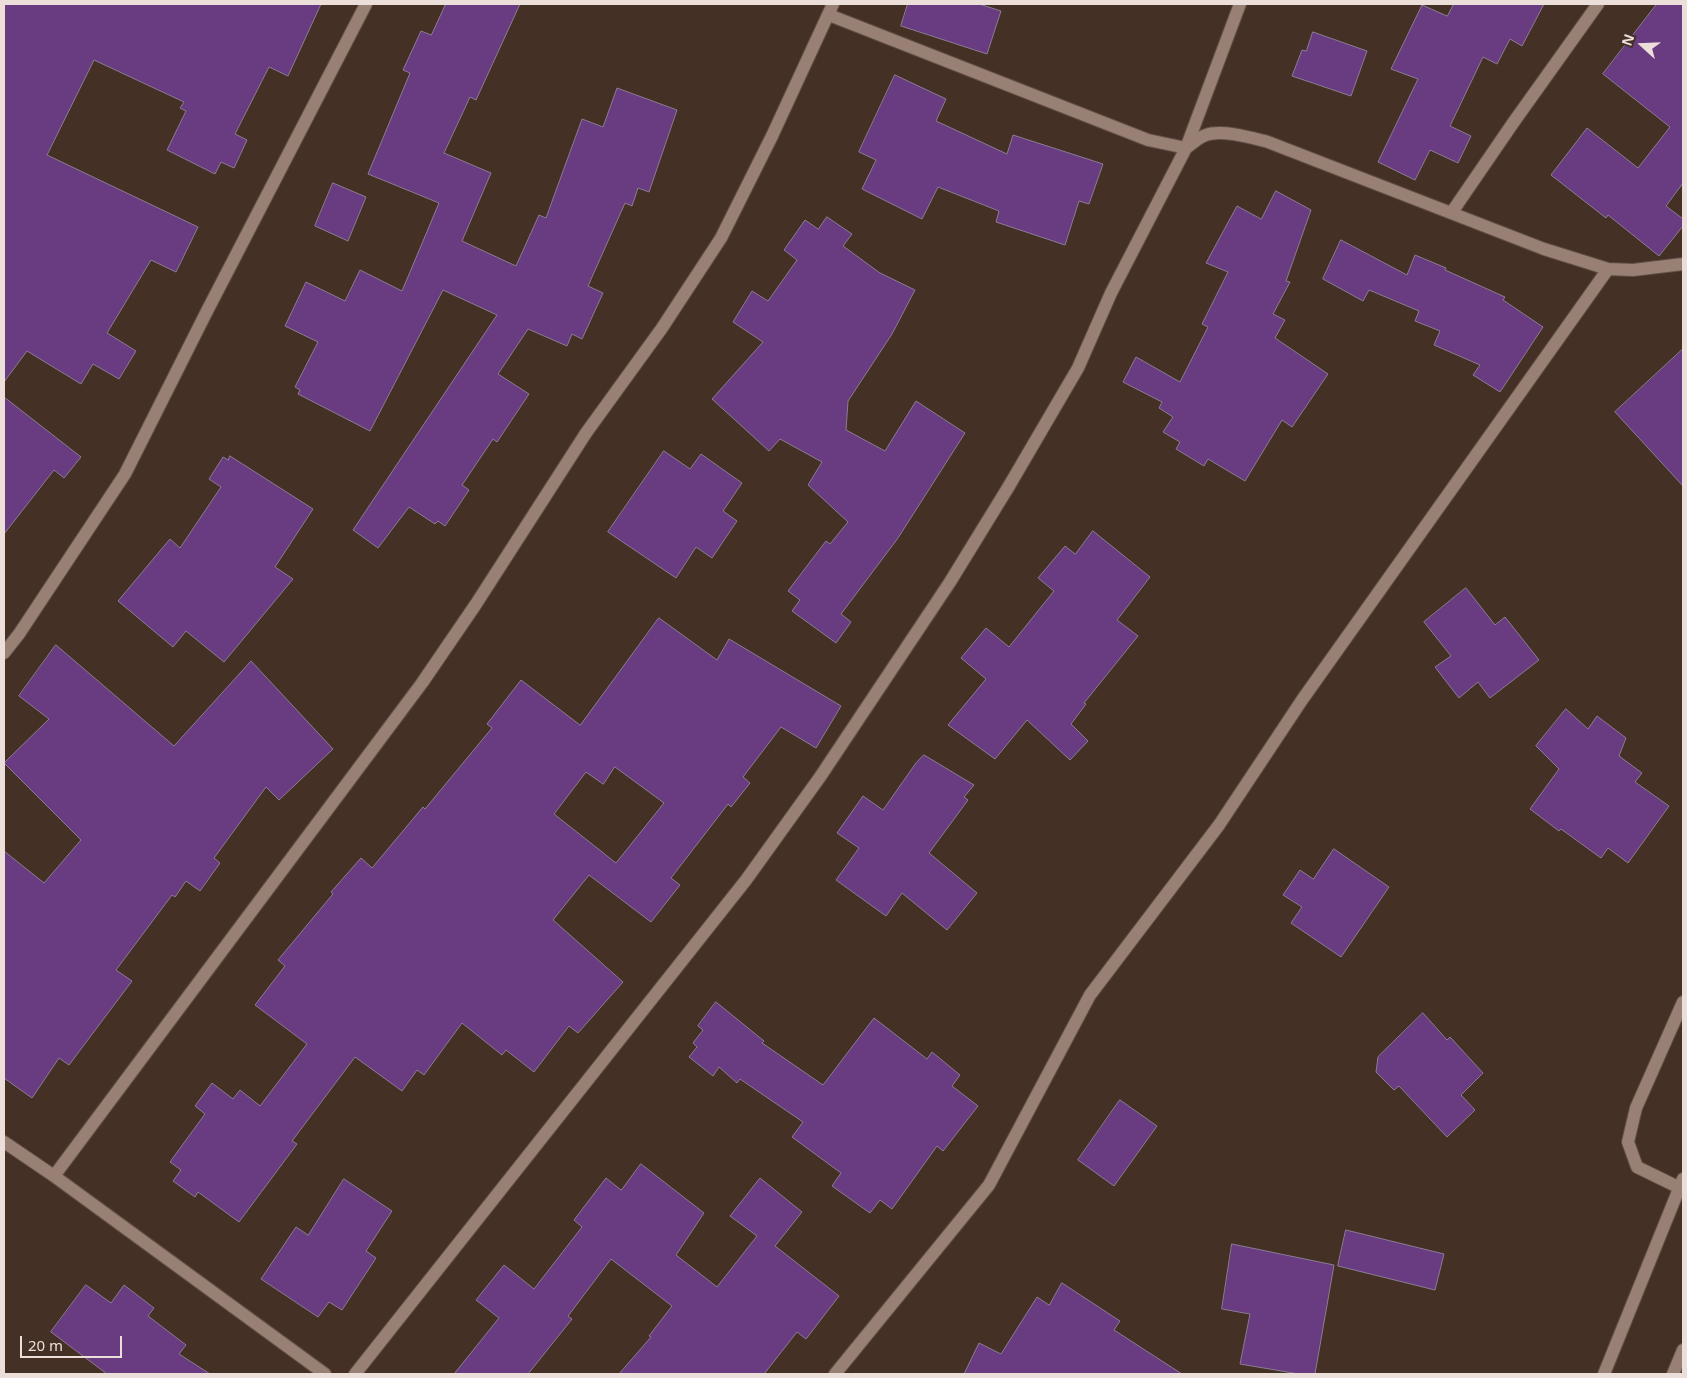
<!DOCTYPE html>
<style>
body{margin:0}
#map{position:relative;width:1687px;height:1378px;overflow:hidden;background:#453026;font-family:"Noto Sans",sans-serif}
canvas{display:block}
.frame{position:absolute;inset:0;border:5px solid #ecded8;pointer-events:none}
.north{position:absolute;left:1617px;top:20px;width:50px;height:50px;-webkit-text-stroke:4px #453026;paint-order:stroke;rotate:290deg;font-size:14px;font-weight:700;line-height:20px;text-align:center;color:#ecded8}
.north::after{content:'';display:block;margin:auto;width:18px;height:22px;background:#ecded8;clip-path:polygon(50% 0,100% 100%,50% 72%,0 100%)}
.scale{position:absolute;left:20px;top:1336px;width:102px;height:22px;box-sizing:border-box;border:2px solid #ecded8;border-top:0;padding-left:6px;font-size:15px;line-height:18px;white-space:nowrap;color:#ecded8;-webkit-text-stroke:4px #453026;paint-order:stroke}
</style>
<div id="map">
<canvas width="1687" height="1378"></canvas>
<div class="frame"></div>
<div class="north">N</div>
<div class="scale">20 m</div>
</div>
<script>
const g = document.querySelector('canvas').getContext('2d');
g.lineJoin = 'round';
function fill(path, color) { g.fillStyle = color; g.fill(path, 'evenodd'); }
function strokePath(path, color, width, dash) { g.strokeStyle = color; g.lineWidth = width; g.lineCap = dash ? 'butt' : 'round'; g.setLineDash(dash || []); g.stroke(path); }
const building = new Path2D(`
 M 4,4 L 321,4 L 288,76 L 269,67 L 235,134 L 247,140 L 234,168 L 221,162 L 215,174 L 167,150 L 186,111 L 180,108 L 184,102 L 94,60 L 47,155 L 198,227 L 176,272 L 151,260 L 107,333 L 136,351 L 119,379 L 93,364 L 81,384 L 27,351 L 4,382 Z
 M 446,4 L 520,4 L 476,100 L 470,97 L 444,153 L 491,173 L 462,241 L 516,266 L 539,215 L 546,218 L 582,119 L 603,127 L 617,88 L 677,110 L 649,192 L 638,188 L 632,206 L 625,203 L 588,286 L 603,293 L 582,339 L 572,334 L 567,346 L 528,329 L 498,374 L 529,394 L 497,442 L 493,439 L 462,485 L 469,490 L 445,526 L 438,521 L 435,524 L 409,507 L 378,548 L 353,530 L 497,315 L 443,290 L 370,431 L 298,394 L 300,390 L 295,387 L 318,342 L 285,326 L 306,282 L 345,301 L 360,270 L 402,291 L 439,203 L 368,174 L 410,73 L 403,70 L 421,31 L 431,35 Z
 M 908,4 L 979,4 L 1001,11 L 987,54 L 901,26 Z
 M 1454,4 L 1544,4 L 1522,46 L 1510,39 L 1497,64 L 1483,57 L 1450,126 L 1471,136 L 1458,163 L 1430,150 L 1415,180 L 1378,162 L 1418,79 L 1391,69 L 1422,5 L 1447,16 Z
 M 1657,4 L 1683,4 L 1683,183 L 1666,206 L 1683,219 L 1683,226 L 1659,256 L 1608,215 L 1606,218 L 1551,175 L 1587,128 L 1638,168 L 1670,127 L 1603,74 Z
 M 1313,32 L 1367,51 L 1351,96 L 1292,76 L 1302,50 L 1306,51 Z
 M 895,75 L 946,99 L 936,121 L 1007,154 L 1013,135 L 1103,164 L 1089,204 L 1079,201 L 1065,245 L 996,222 L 999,211 L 938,187 L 922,219 L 862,189 L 876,160 L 859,152 Z
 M 333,183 L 366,197 L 348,241 L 315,226 Z
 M 1276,191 L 1311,210 L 1286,281 L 1290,282 L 1273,314 L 1285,320 L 1275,338 L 1328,374 L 1292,427 L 1282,420 L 1245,481 L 1208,459 L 1204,466 L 1176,449 L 1180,442 L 1163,432 L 1173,417 L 1159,408 L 1162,402 L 1123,382 L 1136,357 L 1180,382 L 1208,327 L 1202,324 L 1228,272 L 1206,263 L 1237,206 L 1261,219 Z
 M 827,217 L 852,234 L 843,246 L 880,273 L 915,290 L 892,334 L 848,401 L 846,430 L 885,451 L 916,401 L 965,433 L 898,538 L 841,614 L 851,622 L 836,643 L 792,611 L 800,600 L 788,591 L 826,541 L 830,544 L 848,522 L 808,485 L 822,462 L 780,439 L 769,451 L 712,399 L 763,342 L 733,322 L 752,291 L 768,301 L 797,260 L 784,250 L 805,220 L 818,229 Z
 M 1341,240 L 1407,275 L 1415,255 L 1446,268 L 1445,270 L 1505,297 L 1503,300 L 1543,327 L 1500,392 L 1473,375 L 1480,365 L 1434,345 L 1440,331 L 1415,321 L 1419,311 L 1369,290 L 1363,301 L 1323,279 Z
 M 1683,349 L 1683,486 L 1615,412 Z
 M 4,397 L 81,457 L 64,478 L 54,470 L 4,534 Z
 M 664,451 L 690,469 L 701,454 L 742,483 L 723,511 L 737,521 L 712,558 L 696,547 L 676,578 L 608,532 Z
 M 230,456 L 313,509 L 275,567 L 293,579 L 224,662 L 186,631 L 173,647 L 118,601 L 170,539 L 180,548 L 221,487 L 209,479 L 223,457 L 228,460 Z
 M 1093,531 L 1150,577 L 1117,620 L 1138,636 L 1084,703 L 1086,704 L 1071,724 L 1088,741 L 1070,760 L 1027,720 L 995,759 L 948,725 L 986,679 L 961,658 L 986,628 L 1009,647 L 1054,591 L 1038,578 L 1065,546 L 1075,554 Z
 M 1466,588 L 1495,625 L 1505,617 L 1539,660 L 1490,698 L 1478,682 L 1459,698 L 1435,667 L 1451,656 L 1424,622 Z
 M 659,618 L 717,660 L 729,639 L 841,706 L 816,748 L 781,727 L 743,777 L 750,783 L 731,807 L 728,804 L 671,878 L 680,885 L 651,922 L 589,875 L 553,920 L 623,982 L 578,1033 L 569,1026 L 534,1072 L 506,1050 L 502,1055 L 462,1023 L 424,1075 L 417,1070 L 402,1091 L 355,1057 L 292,1141 L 297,1144 L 239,1222 L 198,1192 L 195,1197 L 173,1181 L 181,1170 L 170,1162 L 205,1114 L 195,1106 L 212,1083 L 233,1099 L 240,1090 L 260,1106 L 307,1044 L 255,1005 L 285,966 L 278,960 L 333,894 L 331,892 L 361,858 L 372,868 L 423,807 L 425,809 L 492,728 L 487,724 L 521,680 L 580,725 ZM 615,767 L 664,803 L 616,863 L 554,814 L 586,772 L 603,784 Z
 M 56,645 L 174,746 L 251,661 L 333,749 L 279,800 L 266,787 L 214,858 L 220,863 L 200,891 L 186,881 L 175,897 L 172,895 L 116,970 L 132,981 L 69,1065 L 59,1058 L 32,1098 L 4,1078 L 4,851 L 44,883 L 81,840 L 4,763 L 49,719 L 19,696 Z
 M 1566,709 L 1588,729 L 1597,716 L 1626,738 L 1619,756 L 1642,773 L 1635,782 L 1669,806 L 1628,863 L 1608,848 L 1601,858 L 1561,829 L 1559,831 L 1530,809 L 1559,769 L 1536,746 Z
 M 924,755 L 974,785 L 964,797 L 968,800 L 929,853 L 977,893 L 947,930 L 902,893 L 886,916 L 836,880 L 859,848 L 837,833 L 863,796 L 883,810 L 916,763 Z
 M 1334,849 L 1389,887 L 1341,957 L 1291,923 L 1302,907 L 1283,895 L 1300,870 L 1313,879 Z
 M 716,1002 L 764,1041 L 762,1043 L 823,1085 L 874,1018 L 927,1059 L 932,1052 L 960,1075 L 952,1086 L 978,1106 L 943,1151 L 937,1146 L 892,1209 L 880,1200 L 870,1213 L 832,1186 L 841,1173 L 792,1137 L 803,1122 L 740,1079 L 737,1083 L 719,1067 L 713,1076 L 689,1057 L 697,1047 L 693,1043 L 703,1030 L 698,1026 Z
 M 1423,1013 L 1447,1040 L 1450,1037 L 1483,1073 L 1461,1095 L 1475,1110 L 1447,1137 L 1399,1086 L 1394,1090 L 1376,1072 L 1378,1057 Z
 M 1120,1100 L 1157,1126 L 1114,1186 L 1078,1160 Z
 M 641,1164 L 704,1213 L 676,1255 L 717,1287 L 757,1236 L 730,1216 L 760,1178 L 802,1212 L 775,1246 L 839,1296 L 806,1339 L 797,1332 L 764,1374 L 619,1374 L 651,1337 L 649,1336 L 672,1306 L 611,1259 L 568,1316 L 572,1319 L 528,1374 L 454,1374 L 499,1318 L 476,1300 L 504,1265 L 534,1289 L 582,1227 L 574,1220 L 606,1178 L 621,1190 Z
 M 344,1179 L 392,1211 L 366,1251 L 376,1258 L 342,1310 L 329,1302 L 318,1317 L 261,1279 L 296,1227 L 308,1235 Z
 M 1346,1230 L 1444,1254 L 1435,1290 L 1338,1266 Z
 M 1232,1244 L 1334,1265 L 1315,1374 L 1299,1374 L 1240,1364 L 1250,1314 L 1222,1309 Z
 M 1062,1283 L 1120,1321 L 1114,1330 L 1182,1374 L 964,1374 L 979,1343 L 1001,1354 L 1037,1297 L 1049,1305 Z
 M 86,1285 L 111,1303 L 124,1285 L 154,1308 L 148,1316 L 186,1345 L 179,1354 L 210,1374 L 107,1374 L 51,1332 Z`);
const minor = new Path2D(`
 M 829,15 L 1148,140 L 1186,148 C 1192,144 1199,137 1206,135 C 1222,129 1252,138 1268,142 L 1544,249 L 1608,269 L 1633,270 L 1683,264
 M 1452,212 L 1513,123 L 1598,4
 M 4,653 L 19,634 L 125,474 L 206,313 L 366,4
 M 4,1142 L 54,1176 L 325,1374
 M 54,1176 L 422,683 L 476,604 L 586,433 L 662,328 L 721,238 L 772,136 L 833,4
 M 1680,1188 L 1637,1167 L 1628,1142 L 1636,1108 L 1683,1002
 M 355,1374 L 746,880 L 820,777 L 950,582 L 1009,486 L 1078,368 L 1111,293 L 1186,148 L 1240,4
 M 835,1374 L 989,1185 L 1090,995 L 1219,825 L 1302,700 L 1608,269`);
const secondary = new Path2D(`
 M 1604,1374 L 1683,1179
 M 1673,1374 L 1683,1350`);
fill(building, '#693b80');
strokePath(building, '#8a7d92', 1);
strokePath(minor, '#614f47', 14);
strokePath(secondary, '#614f47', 14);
strokePath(minor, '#998075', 12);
strokePath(secondary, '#998075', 12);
</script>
